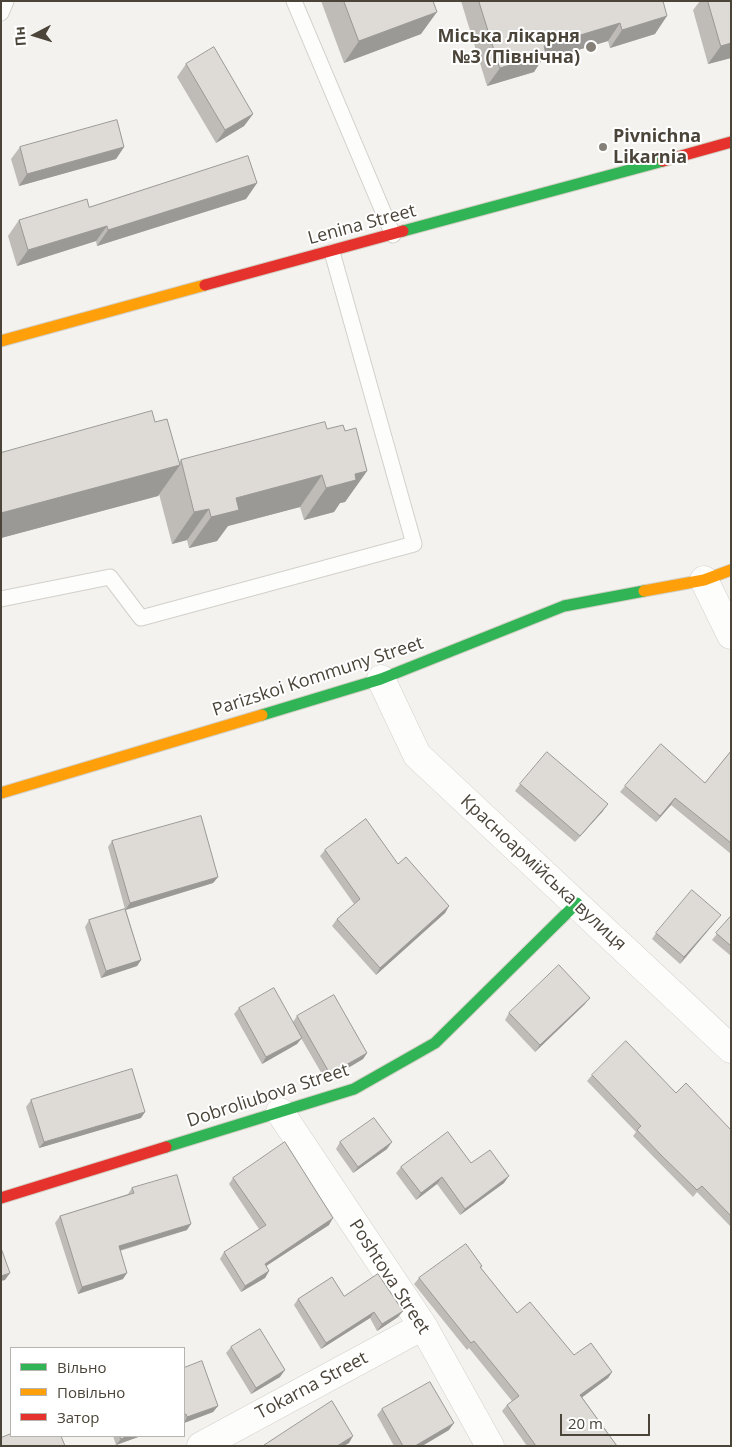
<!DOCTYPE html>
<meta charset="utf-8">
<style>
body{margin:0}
#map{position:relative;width:732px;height:1447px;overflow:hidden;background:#f4f2ee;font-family:"Open Sans",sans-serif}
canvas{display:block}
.frame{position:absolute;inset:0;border:2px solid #4b4439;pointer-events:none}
.legend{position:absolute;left:10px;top:1347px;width:175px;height:90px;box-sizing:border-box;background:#fff;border:1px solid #b7b4b0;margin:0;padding:6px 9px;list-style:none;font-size:15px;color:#4b4439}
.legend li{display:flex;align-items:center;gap:10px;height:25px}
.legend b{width:25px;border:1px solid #b7b4b0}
.north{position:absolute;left:10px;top:10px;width:50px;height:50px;-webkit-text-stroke:4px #fff;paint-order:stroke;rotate:265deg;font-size:14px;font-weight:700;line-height:20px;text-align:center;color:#4b4439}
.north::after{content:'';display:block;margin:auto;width:18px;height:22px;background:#4b4439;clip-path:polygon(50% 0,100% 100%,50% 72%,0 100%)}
.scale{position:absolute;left:560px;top:1414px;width:90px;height:22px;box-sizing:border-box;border:2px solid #4b4439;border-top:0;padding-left:6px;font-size:15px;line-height:18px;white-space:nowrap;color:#4b4439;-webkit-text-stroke:4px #fff;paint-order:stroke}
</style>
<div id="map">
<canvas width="732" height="1447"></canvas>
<div class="frame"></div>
<ul class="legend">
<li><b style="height:6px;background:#30b455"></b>Вільно</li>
<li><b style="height:6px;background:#ff9f0a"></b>Повільно</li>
<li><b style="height:6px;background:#e5322d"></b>Затор</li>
</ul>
<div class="north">Пн</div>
<div class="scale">20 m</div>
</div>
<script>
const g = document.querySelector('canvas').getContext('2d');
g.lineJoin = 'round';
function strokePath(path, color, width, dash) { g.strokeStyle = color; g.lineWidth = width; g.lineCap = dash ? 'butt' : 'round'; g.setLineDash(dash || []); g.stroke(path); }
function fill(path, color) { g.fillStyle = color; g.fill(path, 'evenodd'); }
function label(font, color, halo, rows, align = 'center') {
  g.font = font + ' "Open Sans",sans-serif'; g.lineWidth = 4; g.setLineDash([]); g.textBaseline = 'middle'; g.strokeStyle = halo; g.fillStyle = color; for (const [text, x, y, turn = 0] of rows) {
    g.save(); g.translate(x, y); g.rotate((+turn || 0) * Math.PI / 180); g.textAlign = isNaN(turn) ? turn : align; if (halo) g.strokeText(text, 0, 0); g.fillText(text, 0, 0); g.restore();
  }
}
const lane = new Path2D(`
 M 294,1 L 393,235
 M 1,13 L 6,1
 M 1,599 L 110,577 L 141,618 L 414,544 L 332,252`);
const street = new Path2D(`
 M 704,580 L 731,635
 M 381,679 L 417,755 L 731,1049
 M 280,1112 L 423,1326 L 490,1446
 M 201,1446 L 423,1326`);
const fast = new Path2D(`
 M 403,231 L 663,161
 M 262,715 L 381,679 L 564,606 L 644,591
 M 166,1147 L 354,1089 L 435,1043 L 577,903`);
const slow = new Path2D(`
 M 1,341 L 205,285
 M 644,591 L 704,580 L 731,570
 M 1,793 L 262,715`);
const jam = new Path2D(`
 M 663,161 L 731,142
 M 205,285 L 403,231
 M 1,1198 L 166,1147`);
const wall = new Path2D(`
 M 321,1 L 433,1 L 421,34 L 344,63 Z
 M 461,1 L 663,1 L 655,34 L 610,48 L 608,41 L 541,61 L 534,72 L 487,86 Z
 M 700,1 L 731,1 L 731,58 L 708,64 L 693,10 Z
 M 186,64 L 253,114 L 244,126 L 216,143 L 177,77 Z
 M 20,147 L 124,147 L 116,159 L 19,186 L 11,159 Z
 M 257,183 L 246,199 L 97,246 L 96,241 L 17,266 L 8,236 L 19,220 Z
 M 155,422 L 179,462 L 181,460 L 327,429 L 345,431 L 367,471 L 345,502 L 340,503 L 334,512 L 304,520 L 300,507 L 228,526 L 217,541 L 189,548 L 187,540 L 172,544 L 159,494 L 158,496 L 1,538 L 1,453 Z
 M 731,751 L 731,854 L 671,805 L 656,822 L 620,792 L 625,786 L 705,783 Z
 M 520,784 L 603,811 L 575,842 L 515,791 Z
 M 112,841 L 218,877 L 213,883 L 126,910 L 141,960 L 137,966 L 101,978 L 85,927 L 89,920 L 125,909 L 108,847 Z
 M 325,850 L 398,864 L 449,906 L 445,913 L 376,975 L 332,926 L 337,919 L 354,904 L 320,856 Z
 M 731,916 L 731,956 L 712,940 Z
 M 716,921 L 680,964 L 652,939 L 656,933 Z
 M 585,1004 L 535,1052 L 505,1020 L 509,1013 Z
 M 239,1008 L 293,1022 L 297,1016 L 367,1053 L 363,1059 L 326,1081 L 301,1038 L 297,1044 L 262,1064 L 234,1014 Z
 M 592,1075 L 676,1093 L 731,1130 L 731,1227 L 697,1192 L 693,1197 L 633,1136 L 636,1132 L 587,1081 Z
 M 31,1100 L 141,1118 L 39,1148 L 26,1107 Z
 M 340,1142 L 387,1149 L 353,1173 L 336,1149 Z
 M 471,1163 L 504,1183 L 460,1215 L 437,1184 L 416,1200 L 396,1173 L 401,1167 Z
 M 233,1178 L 329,1225 L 266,1266 L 269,1271 L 265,1278 L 241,1292 L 220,1259 L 224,1252 L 259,1229 L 229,1184 Z
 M 132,1188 L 187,1230 L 120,1251 L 123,1279 L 78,1294 L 55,1223 L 60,1216 L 128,1194 Z
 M 482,1266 L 481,1268 L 517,1313 L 574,1355 L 612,1372 L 608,1378 L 582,1397 L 617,1446 L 527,1446 L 502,1411 L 507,1405 L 512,1401 L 469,1348 L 467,1350 L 414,1284 L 419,1278 Z
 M 344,1296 L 398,1317 L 377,1331 L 370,1318 L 321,1349 L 294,1305 L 298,1299 Z
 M 231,1347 L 280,1377 L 251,1394 L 226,1353 Z
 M 184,1368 L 218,1406 L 213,1412 L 184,1423 Z
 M 382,1409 L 449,1430 L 422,1446 L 394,1446 L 377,1415 Z
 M 113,1436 L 141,1436 L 116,1445 Z`);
const shadedWall = new Path2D(`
 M 437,12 L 421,34 L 344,63 L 359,41 Z
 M 667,16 L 655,34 L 610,48 L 622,30 Z
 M 620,23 L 608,41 L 541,61 L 534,72 L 487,86 L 500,68 L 544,46 Z
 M 731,43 L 731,58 L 708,64 L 721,46 Z
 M 253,114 L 244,126 L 216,143 L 225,130 Z
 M 124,147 L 116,159 L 19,186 L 27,174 Z
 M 257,183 L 246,199 L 97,246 L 108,230 Z
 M 107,226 L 96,241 L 17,266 L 28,250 Z
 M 180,465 L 158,496 L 1,538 L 1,513 Z
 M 367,471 L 345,502 L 340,503 L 334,512 L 304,520 L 326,488 L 355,474 Z
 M 322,475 L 300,507 L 228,526 L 217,541 L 189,548 L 211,517 L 236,498 Z
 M 209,509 L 187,540 L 172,544 L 194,512 Z
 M 675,798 L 671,805 L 656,822 L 660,816 Z
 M 608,804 L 603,811 L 575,842 L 580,836 Z
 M 218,877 L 213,883 L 125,910 L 130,903 Z
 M 449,906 L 445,913 L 376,975 L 380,968 Z
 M 721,915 L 716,921 L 680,964 L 684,957 Z
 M 141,960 L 137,966 L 101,978 L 106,971 Z
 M 590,998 L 585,1004 L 535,1052 L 540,1045 Z
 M 302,1038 L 297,1044 L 262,1064 L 266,1057 Z
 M 367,1053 L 363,1059 L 326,1081 L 330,1074 Z
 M 145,1112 L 141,1118 L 39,1148 L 44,1142 Z
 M 392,1142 L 387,1149 L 353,1173 L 358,1167 Z
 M 509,1176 L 504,1183 L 460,1215 L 465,1209 Z
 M 442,1177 L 437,1184 L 416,1200 L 421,1193 Z
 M 333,1218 L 329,1225 L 260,1270 L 265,1264 Z
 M 191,1224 L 187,1230 L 114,1252 L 119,1246 Z
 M 269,1271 L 265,1278 L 241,1292 L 245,1286 Z
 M 10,1273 L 5,1280 L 1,1281 L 1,1276 Z
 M 127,1273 L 123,1279 L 78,1294 L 82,1287 Z
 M 403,1311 L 398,1317 L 377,1331 L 382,1324 Z
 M 374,1312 L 370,1318 L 321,1349 L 326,1343 Z
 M 285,1370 L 280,1377 L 251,1394 L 256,1388 Z
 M 612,1372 L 608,1378 L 576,1402 L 580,1395 Z
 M 218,1406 L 213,1412 L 184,1423 L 187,1417 Z
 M 454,1423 L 449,1430 L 422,1446 L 415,1446 Z
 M 128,1436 L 141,1436 L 116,1445 L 121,1439 Z
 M 353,1436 L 349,1443 L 344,1446 L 337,1446 Z`);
const building = new Path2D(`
 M 344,1 L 433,1 L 437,12 L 359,41 Z
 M 479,1 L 663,1 L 667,16 L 622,30 L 620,23 L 544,46 L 546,54 L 500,68 Z
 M 708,1 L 731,1 L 731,43 L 721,46 Z
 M 214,47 L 253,114 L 225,130 L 186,64 Z
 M 117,120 L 124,147 L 27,174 L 20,147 Z
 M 248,156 L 257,183 L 108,230 L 107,226 L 28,250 L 19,220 L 87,199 L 89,207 Z
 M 152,411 L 155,422 L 167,419 L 180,465 L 1,513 L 1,453 Z
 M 325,422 L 327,429 L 343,425 L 345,431 L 356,428 L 367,471 L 355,474 L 356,480 L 326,488 L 322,475 L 236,498 L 239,510 L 211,517 L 209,509 L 194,512 L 181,460 Z
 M 661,744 L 705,783 L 731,751 L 731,843 L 675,798 L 660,816 L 625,786 Z
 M 547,752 L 608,804 L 580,836 L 520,784 Z
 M 201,816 L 218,877 L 130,903 L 112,841 Z
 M 366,819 L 398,864 L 406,857 L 449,906 L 380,968 L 337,919 L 360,899 L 325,850 Z
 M 692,890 L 721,915 L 684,957 L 656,933 Z
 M 125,909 L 141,960 L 106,971 L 89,920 Z
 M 731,916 L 731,946 L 716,933 Z
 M 559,965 L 590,998 L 540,1045 L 509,1013 Z
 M 274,988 L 302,1038 L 266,1057 L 239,1008 Z
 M 334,995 L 367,1053 L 330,1074 L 297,1016 Z
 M 626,1041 L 676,1093 L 686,1083 L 731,1130 L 731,1216 L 702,1186 L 697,1190 L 661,1155 L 637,1130 L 641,1126 L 592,1075 Z
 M 132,1069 L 145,1112 L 44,1142 L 31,1100 Z
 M 374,1118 L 392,1142 L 358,1167 L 340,1142 Z
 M 448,1132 L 471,1163 L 490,1150 L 509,1176 L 465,1209 L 442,1177 L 421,1193 L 401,1167 Z
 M 285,1142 L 333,1218 L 265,1264 L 269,1271 L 245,1286 L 224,1252 L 266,1225 L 233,1178 Z
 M 177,1175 L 191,1224 L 119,1246 L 127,1273 L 82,1287 L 60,1216 L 134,1193 L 132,1188 Z
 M 466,1244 L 482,1266 L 480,1267 L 517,1313 L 530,1302 L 574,1355 L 591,1343 L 612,1372 L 580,1395 L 617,1446 L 536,1446 L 507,1405 L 519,1396 L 474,1341 L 471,1343 L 419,1278 Z
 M 1,1248 L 10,1273 L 1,1276 Z
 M 378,1274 L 403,1311 L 382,1324 L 374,1312 L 326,1343 L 298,1299 L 332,1277 L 344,1296 Z
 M 260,1329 L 285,1370 L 256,1388 L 231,1347 Z
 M 202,1361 L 218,1406 L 187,1417 L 186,1414 L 184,1415 L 184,1368 Z
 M 430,1382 L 454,1423 L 415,1446 L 403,1446 L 382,1409 Z
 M 332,1401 L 353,1436 L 337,1446 L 263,1446 Z
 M 11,1434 L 11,1436 L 61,1436 L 65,1446 L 1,1446 L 1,1438 Z
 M 120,1436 L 128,1436 L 121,1439 Z`);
const markers = [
 [591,47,6,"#868178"],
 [603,147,5,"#868178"]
];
const poiNames = [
 ["Міська лікарня",580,37],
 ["№3 (Північна)",580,58],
 ["Pivnichna",613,137,"left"],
 ["Likarnia",613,158,"left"]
];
const streetNames = [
 ["Lenina Street",362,225,-15],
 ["Parizskoi Kommuny Street",318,677,-18],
 ["Красноармійська вулиця",543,873,43],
 ["Dobroliubova Street",268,1096,-18],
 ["Poshtova Street",389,1277,57],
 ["Tokarna Street",312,1386,-28]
];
strokePath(lane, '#d2d0cb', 17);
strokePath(street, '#d2d0cb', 29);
strokePath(fast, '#d3cfc5', 13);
strokePath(slow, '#d3cfc5', 13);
strokePath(jam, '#d3cfc5', 13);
strokePath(lane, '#fdfdfc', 15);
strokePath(street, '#fdfdfc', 28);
strokePath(fast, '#30b455', 11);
strokePath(slow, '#ff9f0a', 11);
strokePath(jam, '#e5322d', 11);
fill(wall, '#bfbcb8');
fill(shadedWall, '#9b9996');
fill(building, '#dedbd6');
strokePath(building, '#9b9996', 1);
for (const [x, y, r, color] of markers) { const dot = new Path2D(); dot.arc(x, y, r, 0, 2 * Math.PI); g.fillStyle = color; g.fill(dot); strokePath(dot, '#fff', 2); }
label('bold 18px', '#4b4439', '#fff', poiNames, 'right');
label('18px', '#4b4439', '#fff', streetNames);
</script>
